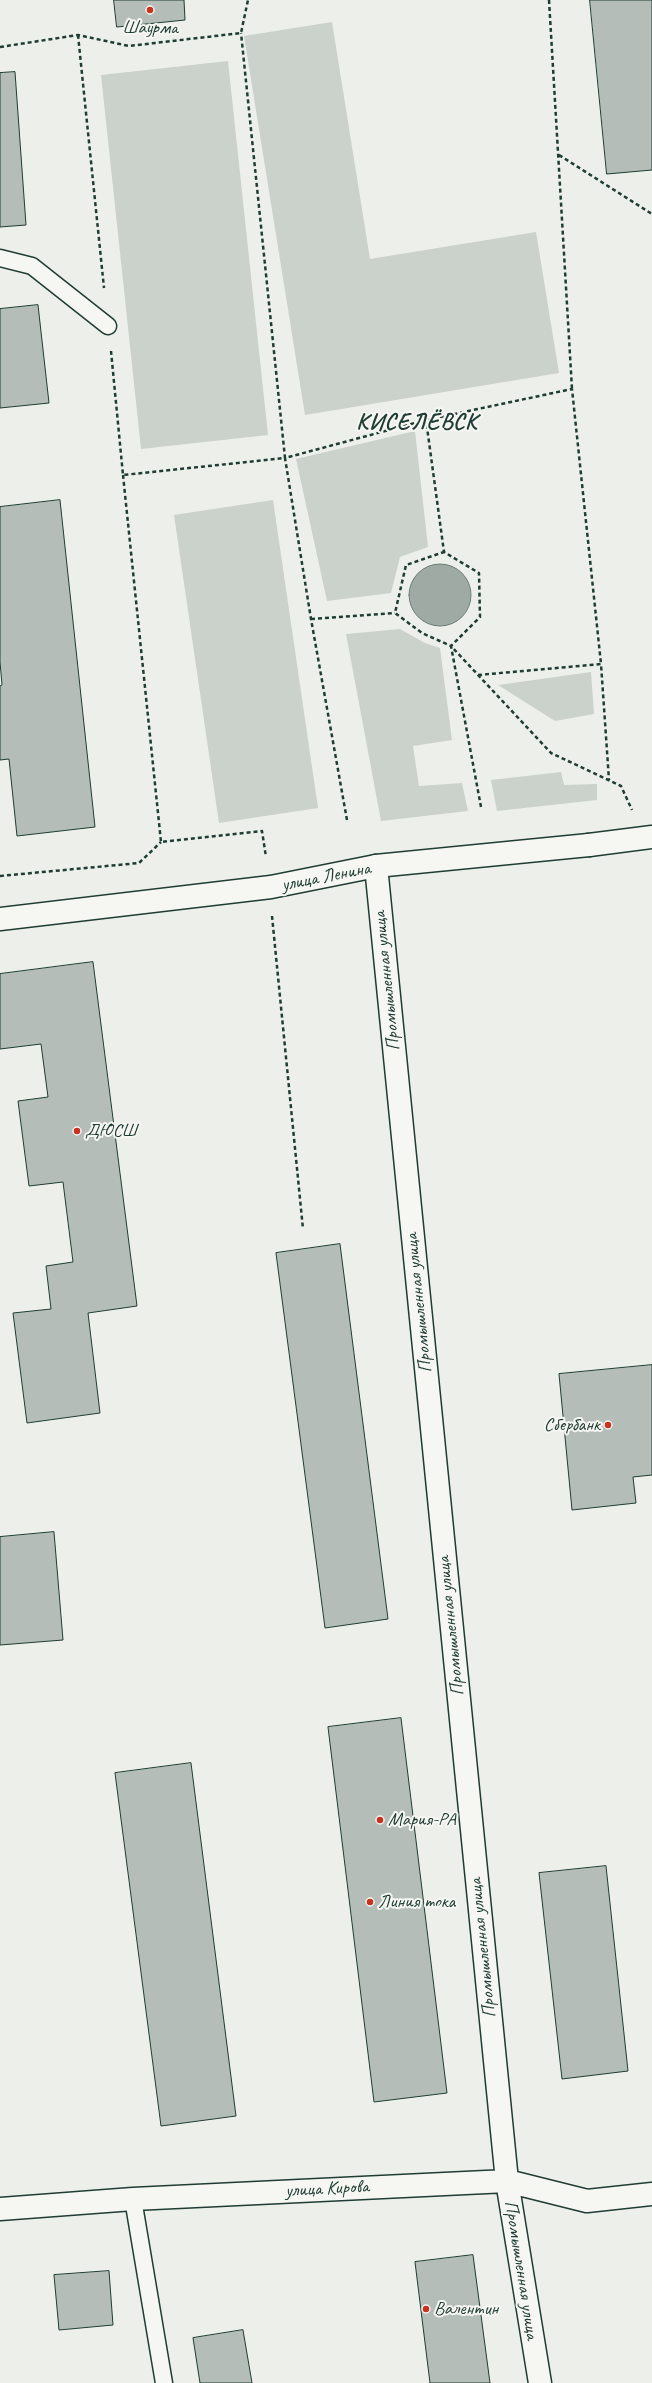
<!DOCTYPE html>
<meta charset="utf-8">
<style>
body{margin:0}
canvas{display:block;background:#edefea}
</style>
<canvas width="652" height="2383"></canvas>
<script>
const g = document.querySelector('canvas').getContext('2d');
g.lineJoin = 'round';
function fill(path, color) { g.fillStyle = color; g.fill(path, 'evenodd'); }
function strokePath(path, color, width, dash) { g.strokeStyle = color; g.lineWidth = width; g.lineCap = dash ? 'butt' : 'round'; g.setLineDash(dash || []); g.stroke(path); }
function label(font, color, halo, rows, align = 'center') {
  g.font = font + ' Caveat,sans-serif'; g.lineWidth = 4; g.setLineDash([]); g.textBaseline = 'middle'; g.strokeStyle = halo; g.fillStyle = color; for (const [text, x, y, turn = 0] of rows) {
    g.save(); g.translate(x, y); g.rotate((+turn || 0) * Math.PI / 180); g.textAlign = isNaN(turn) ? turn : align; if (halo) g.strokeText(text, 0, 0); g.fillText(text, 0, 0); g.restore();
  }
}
const green = new Path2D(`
 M 332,22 L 370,259 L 536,232 L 559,373 L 305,415 L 244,36 Z
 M 228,61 L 268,435 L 141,449 L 101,75 Z
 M 415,431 L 428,547 L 400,557 L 391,593 L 327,601 L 296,459 Z
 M 273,500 L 318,808 L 219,823 L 174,515 Z
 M 400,629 L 425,643 L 440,648 L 452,740 L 413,746 L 419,786 L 462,783 L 468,811 L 381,821 L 346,634 Z
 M 591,672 L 594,714 L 555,721 L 498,685 Z
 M 561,772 L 564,785 L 597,784 L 597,800 L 497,811 L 491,780 Z`);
const water = new Path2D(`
 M409 595a31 31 0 1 1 62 0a31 31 0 1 1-62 0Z`);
const building = new Path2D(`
 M 114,0 L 184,0 L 185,20 L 117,27 Z
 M 590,0 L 652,0 L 652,170 L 607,174 Z
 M 15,72 L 26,225 L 0,227 L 0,73 Z
 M 38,305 L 49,403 L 0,408 L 0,309 Z
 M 60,500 L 95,827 L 17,836 L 9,759 L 0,760 L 0,686 L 2,685 L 0,662 L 0,507 Z
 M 93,962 L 137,1306 L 88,1313 L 100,1413 L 27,1423 L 13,1313 L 51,1309 L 46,1266 L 73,1262 L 63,1182 L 29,1186 L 18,1101 L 48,1097 L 41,1044 L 0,1049 L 0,974 Z
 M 340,1244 L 388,1619 L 325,1628 L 276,1253 Z
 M 652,1365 L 652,1475 L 633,1477 L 636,1503 L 572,1510 L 559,1374 Z
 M 54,1532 L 63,1640 L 0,1645 L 0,1537 Z
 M 401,1718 L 447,2093 L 374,2102 L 328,1727 Z
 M 191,1763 L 236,2116 L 161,2126 L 115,1773 Z
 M 606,1866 L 628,2071 L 562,2079 L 539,1873 Z
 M 473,2255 L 490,2383 L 430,2383 L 415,2262 Z
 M 109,2271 L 113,2325 L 59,2330 L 54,2275 Z
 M 243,2330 L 252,2383 L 200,2383 L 193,2338 Z`);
const path = new Path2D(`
 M 549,0 L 572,389
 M 78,35 L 104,288
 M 0,47 L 78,35 L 129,46 L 241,33 L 248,0
 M 559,155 L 652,214
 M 111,351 L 123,475 L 285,458 L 241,33
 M 426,420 L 572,389 L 601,664
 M 123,475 L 161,842 L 262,831 L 266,857
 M 311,619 L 395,613
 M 478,675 L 601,664 L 609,780
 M 481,807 L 451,646 L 551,753 L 621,786 L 632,810
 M 347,820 L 311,619 L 285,458 L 426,420 L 444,552 L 479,573 L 480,617 L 451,646 L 422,633 L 395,613 L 406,565 L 444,552
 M 0,876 L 139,863 L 161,842
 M 272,916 L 303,1229`);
const lane = new Path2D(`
 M 0,258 L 32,266 L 108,326
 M 133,2199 L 164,2383`);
const street = new Path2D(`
 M 589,845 L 652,837
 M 376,866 L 507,2181 L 540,2383
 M 0,2209 L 133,2199 L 507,2181 L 587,2201 L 652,2194`);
const secondary = new Path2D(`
 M 0,919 L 271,887 L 376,866 L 589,845`);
const markers = [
 [150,10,4,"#c8321e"],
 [77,1131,4,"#c8321e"],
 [608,1425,4,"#c8321e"],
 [380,1820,4,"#c8321e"],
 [370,1902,4,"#c8321e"],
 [426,2309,4,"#c8321e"]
];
const poiNames = [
 ["Шаурма",150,28,"center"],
 ["ДЮСШ",85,1131],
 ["Сбербанк",600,1425,"right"],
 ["Мария-РА",388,1820],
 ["Линия тока",378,1902],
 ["Валентин",434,2309]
];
const streetNames = [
 ["улица Ленина",326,877,-11],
 ["Промышленная улица",387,981,-96],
 ["Промышленная улица",419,1303,-96],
 ["Промышленная улица",451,1626,-96],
 ["Промышленная улица",483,1948,-96],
 ["улица Кирова",327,2189,-3],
 ["Промышленная улица",521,2270,81]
];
const districtNames = [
 ["КИСЕЛЁВСК",417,423]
];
fill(green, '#cbd2cc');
fill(water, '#9faaa4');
strokePath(water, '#6c7e77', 1);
fill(building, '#b4bdb8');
strokePath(building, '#1f3d34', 1);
strokePath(lane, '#1f3d34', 19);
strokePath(street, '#1f3d34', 25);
strokePath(secondary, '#1f3d34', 25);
strokePath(path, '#1f3d34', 2.5, [4, 3]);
strokePath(lane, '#f6f6f2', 16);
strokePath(street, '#f6f6f2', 22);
strokePath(secondary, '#f6f6f2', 22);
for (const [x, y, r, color] of markers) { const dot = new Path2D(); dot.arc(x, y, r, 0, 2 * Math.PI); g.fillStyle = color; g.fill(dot); strokePath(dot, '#f6f6f2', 1.5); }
label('19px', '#1f3d34', '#f6f6f2', poiNames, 'left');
label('19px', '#1f3d34', '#f6f6f2', streetNames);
g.letterSpacing = '1px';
label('bold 23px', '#1f3d34', '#f6f6f2', districtNames);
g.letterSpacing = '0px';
</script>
